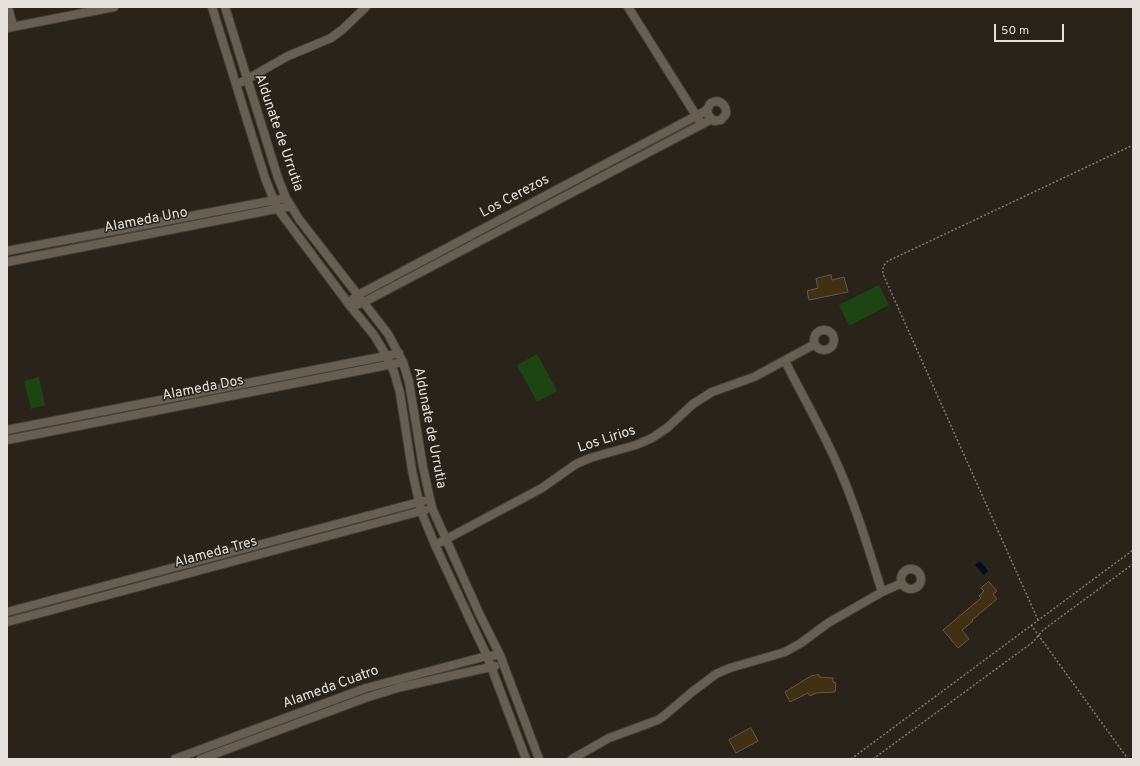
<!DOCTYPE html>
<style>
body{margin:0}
#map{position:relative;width:1140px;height:766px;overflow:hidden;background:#292319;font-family:Overpass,sans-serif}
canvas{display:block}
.frame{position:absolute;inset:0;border:8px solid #e5e0da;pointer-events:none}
.scale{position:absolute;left:994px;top:24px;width:70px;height:18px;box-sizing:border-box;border:2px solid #e5e0da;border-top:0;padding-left:5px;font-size:12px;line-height:14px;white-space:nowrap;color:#e5e0da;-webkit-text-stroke:3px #292319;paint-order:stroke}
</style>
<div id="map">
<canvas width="1140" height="766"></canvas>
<div class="frame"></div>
<div class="scale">50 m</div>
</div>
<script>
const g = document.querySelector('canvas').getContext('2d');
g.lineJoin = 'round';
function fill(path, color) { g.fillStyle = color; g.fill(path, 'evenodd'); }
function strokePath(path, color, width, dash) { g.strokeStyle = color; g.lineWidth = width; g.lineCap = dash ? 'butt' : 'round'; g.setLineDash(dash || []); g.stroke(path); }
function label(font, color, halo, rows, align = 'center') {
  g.font = font + ' Overpass,sans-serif'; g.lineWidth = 3; g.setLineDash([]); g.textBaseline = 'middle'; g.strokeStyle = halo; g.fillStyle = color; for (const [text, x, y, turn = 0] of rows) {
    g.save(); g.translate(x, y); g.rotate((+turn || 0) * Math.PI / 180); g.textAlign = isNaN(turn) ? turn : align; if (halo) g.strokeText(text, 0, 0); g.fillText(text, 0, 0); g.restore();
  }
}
const green = new Path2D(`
 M 879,285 L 889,305 L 849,326 L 839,305 Z
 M 537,354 L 557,391 L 537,402 L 517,365 Z
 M 39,377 L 45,405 L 31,409 L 24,381 Z`);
const water = new Path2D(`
 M 980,561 L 988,571 L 984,575 L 975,565 Z`);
const building = new Path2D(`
 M 831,275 L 832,280 L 844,277 L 848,292 L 809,300 L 807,291 L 818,288 L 816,279 Z
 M 989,582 L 997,591 L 993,594 L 997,599 L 972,620 L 973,621 L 962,630 L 969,639 L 958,648 L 943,630 L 981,598 L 979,596 L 984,591 L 981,588 Z
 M 819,675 L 819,677 L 833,678 L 833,682 L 836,683 L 835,692 L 816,693 L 810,696 L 808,693 L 790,702 L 785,692 L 811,676 Z
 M 751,728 L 758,741 L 736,753 L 729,740 Z`);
const path = new Path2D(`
 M 1038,620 L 883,274 C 882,268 884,264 888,261 L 1133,145
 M 1031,625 L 1128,759
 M 851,759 L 1133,550
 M 873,759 L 1033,642 L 1043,630 L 1133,564`);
const street = new Path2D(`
 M 8,7 L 13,26
 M 212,7 L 265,178 L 277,208 L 351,307 L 374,335 L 383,350 L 394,372 L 400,393 L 412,470 L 421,511 L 435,545 L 487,656 L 526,759
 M 225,7 L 278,178 L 286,198 L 299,219 L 388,334 L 403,362 L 409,382 L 423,467 L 432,508 L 479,613 L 500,655 L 539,759
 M 628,7 L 699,120
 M 7,28 L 114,7
 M 242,82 L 288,56 L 331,38 L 343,29 L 366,7
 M 7,251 L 286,198
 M 7,262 L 291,206
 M 348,303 L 358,295 L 696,116 C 700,114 705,112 708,108 C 711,104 707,106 711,103 C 720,98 727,106 726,114 L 721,120 L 714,121 L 708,115 L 707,109
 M 351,307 L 364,302 L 712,119
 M814 340a10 10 0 1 1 20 0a10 10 0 1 1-20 0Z
 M 785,361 C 801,393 819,424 834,457 C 854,500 868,547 882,592
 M 7,430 L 386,356 L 399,353
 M 7,440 L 403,362
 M 441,542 L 542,488 L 576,464 L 590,458 L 636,445 L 652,438 L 667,428 L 693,404 L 712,392 L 754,377 L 815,344
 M901 579a10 10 0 1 1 20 0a10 10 0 1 1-20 0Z
 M 7,612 L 423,501
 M 7,622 L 425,510
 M 175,759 L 366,688 L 487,656 L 500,655
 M 201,759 L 368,697 L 401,687 L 495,666
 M 572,759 L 609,738 L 658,720 L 665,715 L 692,692 L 716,674 L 730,668 L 785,652 L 801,643 L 828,623 L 882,592 L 902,583`);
const streetNames = [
 ["Aldunate de Urrutia",278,133,71],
 ["Los Cerezos",515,197,-28],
 ["Alameda Uno",146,221,-11],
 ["Alameda Dos",203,389,-11],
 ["Aldunate de Urrutia",429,428,79],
 ["Los Lirios",607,440,-18],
 ["Alameda Tres",216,553,-15],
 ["Alameda Cuatro",331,688,-20]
];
fill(green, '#1d4512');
fill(water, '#000e21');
fill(building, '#423013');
strokePath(building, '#615a4f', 1);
strokePath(street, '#453f37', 10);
strokePath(path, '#817b73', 1.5, [2, 2]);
strokePath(street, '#675f54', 8);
label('14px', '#e5e0da', '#292319', streetNames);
</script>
